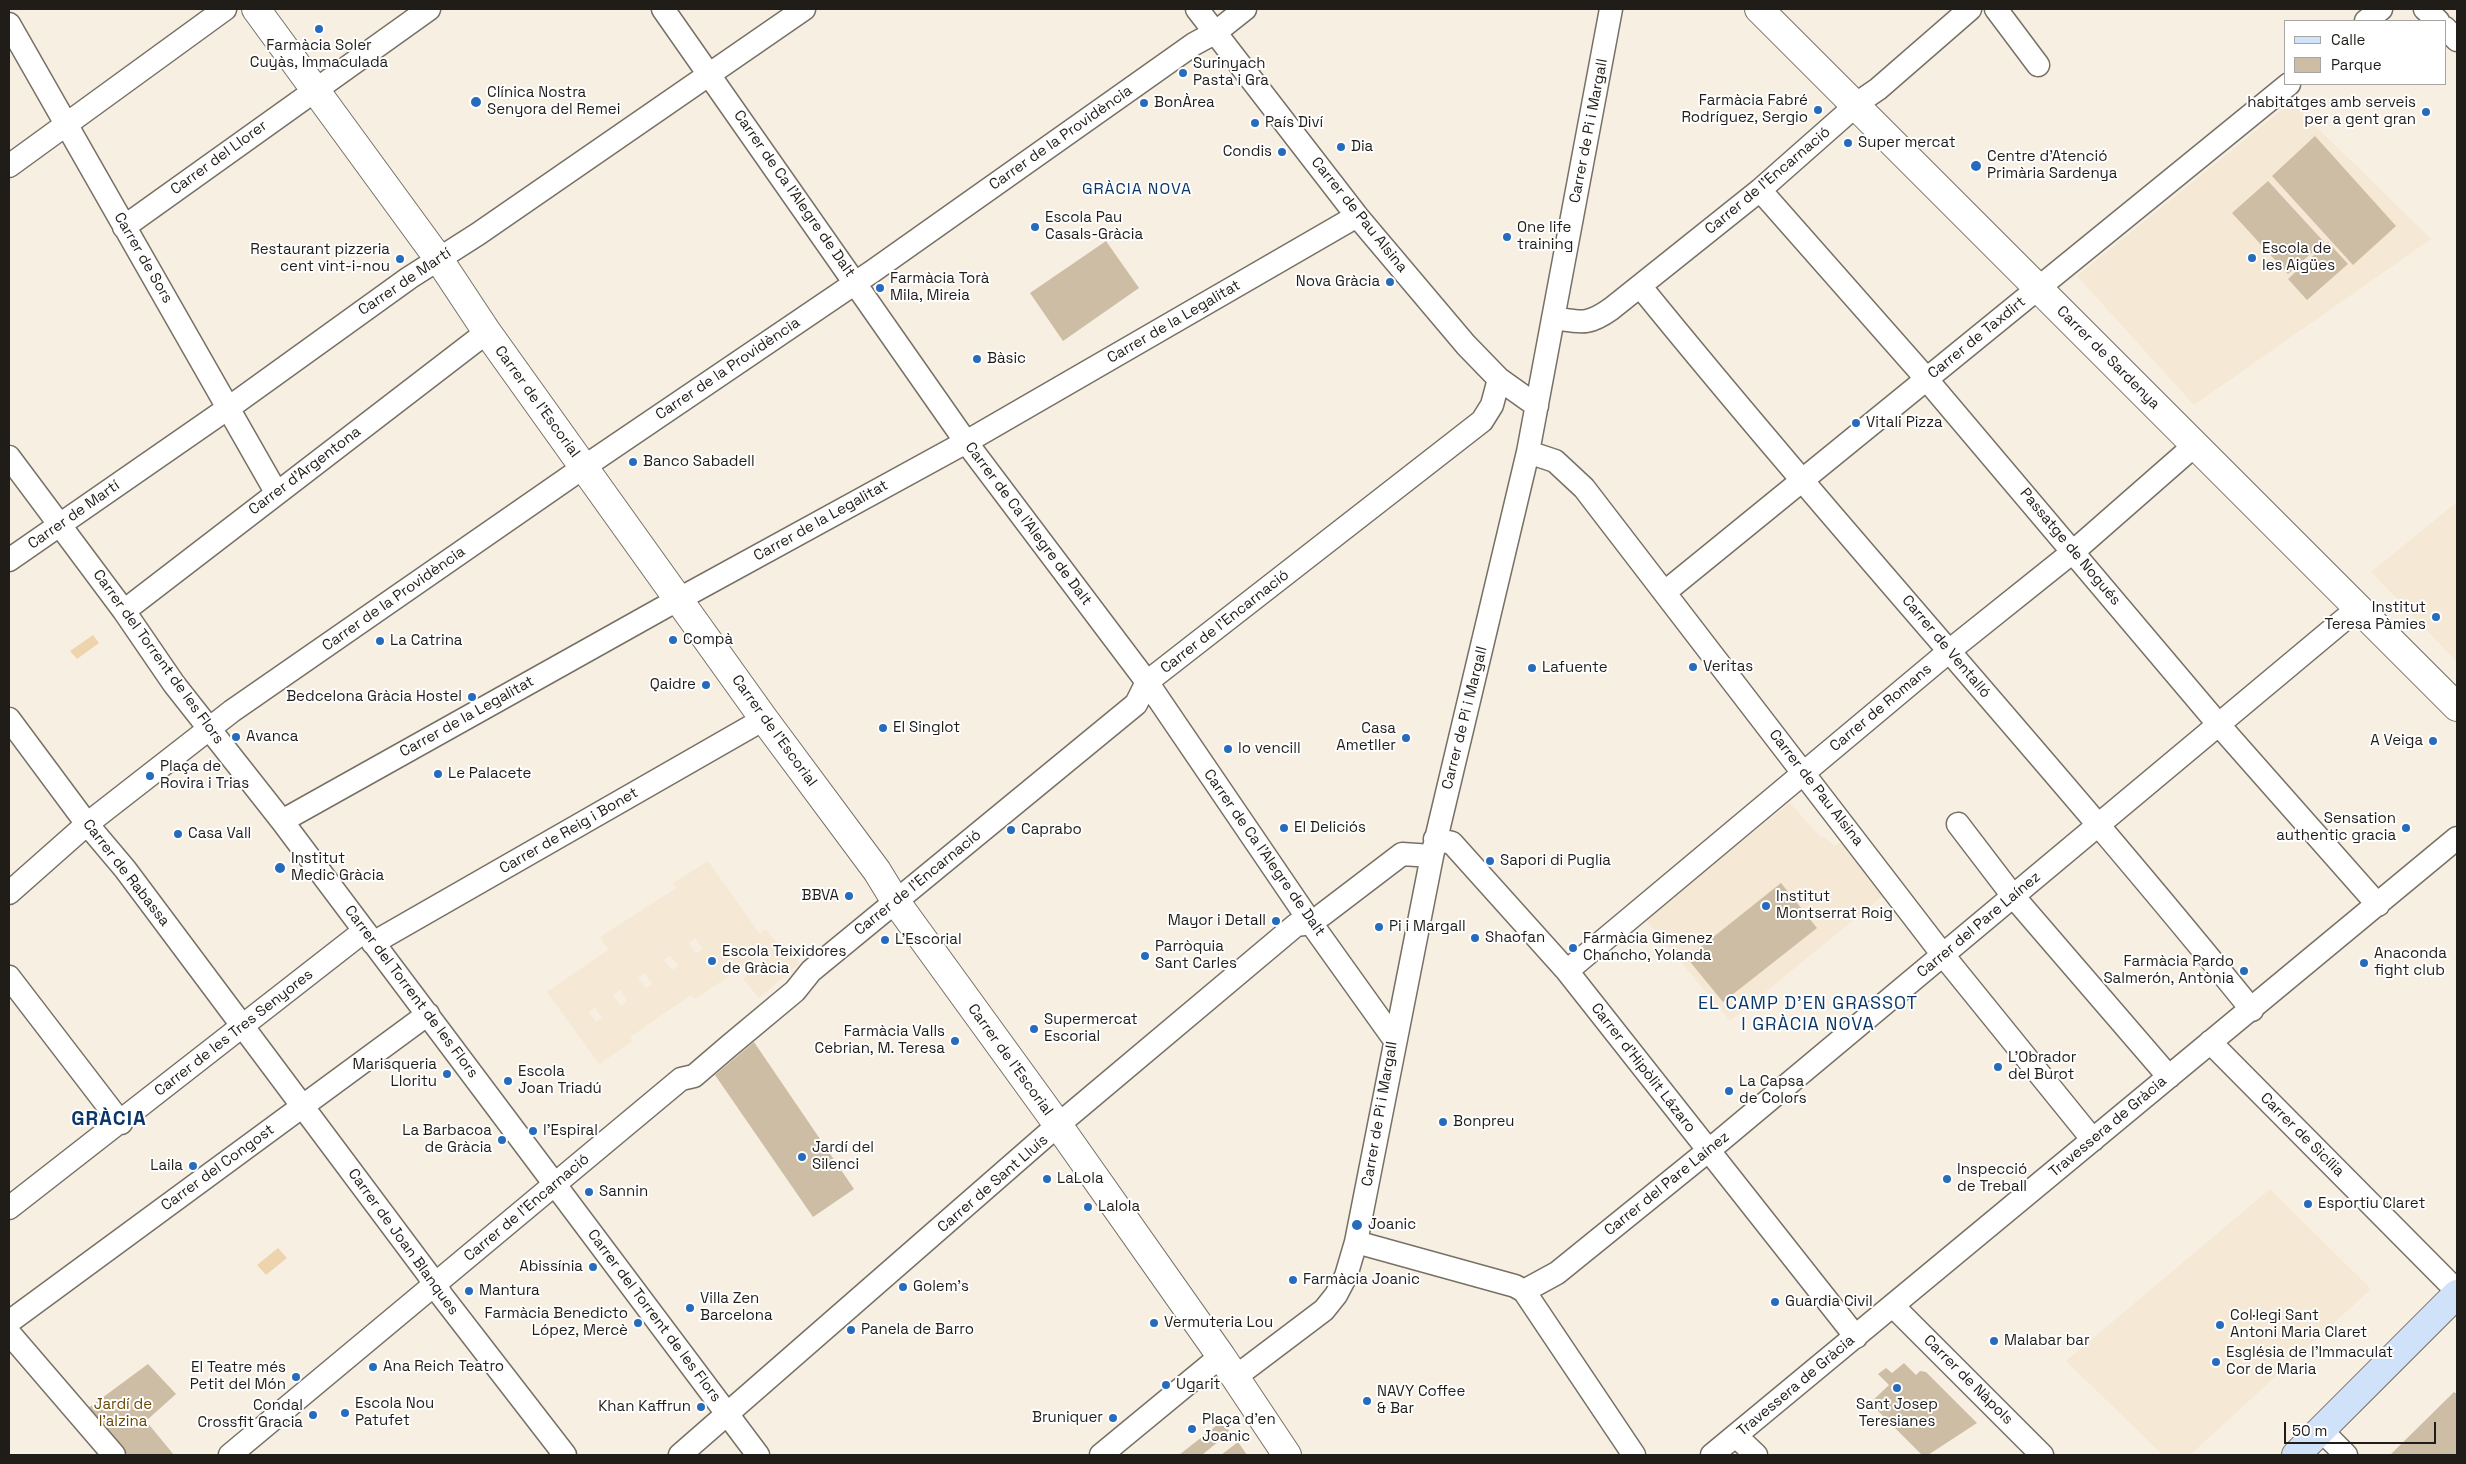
<!DOCTYPE html>
<meta charset="utf-8">
<style>
body{margin:0}
#map{position:relative;width:2466px;height:1464px;overflow:hidden;background:#f8efe3;font-family:"Space Grotesk",sans-serif}
canvas{display:block}
.frame{position:absolute;inset:0;border:10px solid #201d19;pointer-events:none}
.legend{position:absolute;left:2284px;top:20px;width:162px;height:65px;box-sizing:border-box;background:#fff;border:1px solid #a6a5a3;margin:0;padding:6px 9px;list-style:none;font-size:15px;color:#201d19}
.legend li{display:flex;align-items:center;gap:10px;height:25px}
.legend b{width:25px;border:1px solid #a6a5a3}
.scale{position:absolute;left:2284px;top:1422px;width:152px;height:22px;box-sizing:border-box;border:2px solid #201d19;border-top:0;padding-left:6px;font-size:15px;line-height:18px;white-space:nowrap;color:#201d19;-webkit-text-stroke:4px #fff;paint-order:stroke}
</style>
<div id="map">
<canvas width="2466" height="1464"></canvas>
<div class="frame"></div>
<ul class="legend">
<li><b style="height:6px;background:#cfe2f9"></b>Calle</li>
<li><b style="height:14px;background:#cdbda4"></b>Parque</li>
</ul>
<div class="scale">50 m</div>
</div>
<script>
const g = document.querySelector('canvas').getContext('2d');
g.lineJoin = 'round';
function fill(path, color) { g.fillStyle = color; g.fill(path, 'evenodd'); }
function strokePath(path, color, width, dash) { g.strokeStyle = color; g.lineWidth = width; g.lineCap = dash ? 'butt' : 'round'; g.setLineDash(dash || []); g.stroke(path); }
function label(font, color, halo, rows, align = 'center') {
  g.font = font + ' "Space Grotesk",sans-serif'; g.lineWidth = 4; g.setLineDash([]); g.textBaseline = 'middle'; g.strokeStyle = halo; g.fillStyle = color; for (const [text, x, y, turn = 0] of rows) {
    g.save(); g.translate(x, y); g.rotate((+turn || 0) * Math.PI / 180); g.textAlign = isNaN(turn) ? turn : align; if (halo) g.strokeText(text, 0, 0); g.fillText(text, 0, 0); g.restore();
  }
}
const built = new Path2D(`
 M 2291,102 L 2431,239 L 2194,405 L 2077,276 Z
 M 2457,502 L 2457,662 L 2371,572 Z
 M 1790,803 L 1821,838 L 1824,836 L 1834,846 L 1841,842 L 1884,895 L 1730,1021 L 1645,919 Z
 M 708,861 L 760,934 L 766,929 L 777,943 L 773,946 L 776,949 L 783,944 L 800,963 L 759,998 L 743,979 L 771,955 L 767,950 L 700,996 L 695,999 L 691,995 L 630,1037 L 633,1041 L 599,1064 L 547,992 L 608,950 L 600,937 L 676,888 L 673,883 ZM 695,938 L 703,949 L 696,953 L 689,943 ZM 670,955 L 678,966 L 672,970 L 664,960 ZM 645,973 L 652,984 L 646,988 L 638,978 ZM 620,990 L 627,1000 L 621,1006 L 613,995 ZM 595,1008 L 602,1018 L 596,1022 L 589,1012 Z
 M 2270,1189 L 2371,1289 L 2190,1455 L 2163,1455 L 2066,1361 Z`);
const green = new Path2D(`
 M 2315,136 L 2396,226 L 2353,265 L 2272,176 Z
 M 2268,181 L 2324,242 L 2288,274 L 2232,213 Z
 M 1106,241 L 1139,288 L 1063,341 L 1030,293 Z
 M 2328,242 L 2348,264 L 2307,300 L 2288,279 Z
 M 1781,883 L 1817,928 L 1723,1002 L 1687,958 Z
 M 754,1042 L 854,1189 L 813,1217 L 715,1075 Z
 M 1904,1363 L 1916,1375 L 1920,1371 L 1926,1372 L 1977,1423 L 1928,1455 L 1922,1455 L 1870,1403 L 1889,1385 L 1878,1374 L 1886,1368 L 1892,1373 Z
 M 148,1364 L 176,1394 L 146,1421 L 174,1455 L 128,1455 L 87,1409 Z
 M 2454,1392 L 2457,1394 L 2457,1455 L 2390,1455 Z
 M 1221,1422 L 1230,1432 L 1202,1455 L 1179,1455 Z
 M 1238,1442 L 1247,1455 L 1221,1455 Z`);
const water = new Path2D(`
 M 93,635 L 99,643 L 77,659 L 70,651 Z
 M 278,1248 L 287,1258 L 266,1275 L 257,1265 Z`);
const minor = new Path2D(`
 M 663,9 L 966,442 L 1147,682 L 1311,923 L 1394,1039
 M 1197,9 L 1357,216 L 1466,345 L 1499,379 L 1537,406
 M 1996,9 L 2038,65
 M 2425,9 L 2438,21
 M 2366,21 L 2381,9
 M 9,24 L 276,492
 M 2445,28 L 2457,40
 M 9,166 L 225,9
 M 1760,190 L 1917,368 L 2219,725 L 2378,905
 M 124,227 L 429,9
 M 1640,286 C 1839,531 2053,764 2252,1010
 M 1553,318 C 1581,322 1587,326 1611,309 L 1760,190 L 1862,100 L 1878,89 L 1970,9
 M 1528,452 L 1555,461 L 1584,488 L 1943,955 L 2093,1140
 M 9,457 L 124,611 L 174,684 L 282,821 L 758,1455
 M 9,560 L 234,404 L 409,278 L 478,234 L 804,9
 M 1665,592 L 2289,84
 M 124,611 L 487,332
 M 9,719 L 87,824 L 125,869 L 428,1274 L 442,1296 L 565,1455
 M 282,821 L 661,609 L 966,442 L 1357,216
 M 1958,824 L 2013,896 L 2169,1077
 M 1435,839 L 1452,843 L 1567,971 L 1856,1337
 M 9,893 L 87,824 L 232,711 L 584,467 L 873,271 L 1194,44 L 1216,32 L 1245,9
 M 1322,915 L 1402,854 L 1432,856
 M 373,943 L 764,719
 M 1567,971 L 1959,643 L 2074,551 L 2195,445
 M 9,977 L 121,1123
 M 2210,1042 L 2457,1291
 M 9,1208 L 364,931
 M 1356,1242 L 1515,1286 L 1524,1291 L 1634,1455
 M 1524,1291 L 1557,1273 L 1714,1146 L 2358,608
 M 1893,1306 L 2042,1455
 M 9,1322 L 428,1014
 M 9,1333 L 114,1455
 M 1234,1378 L 1324,1310 L 1336,1295 L 1346,1276 L 1356,1242 L 1432,856 L 1528,452 L 1611,9
 M 2321,1430 L 2346,1455
 M 1736,1436 L 1756,1455
 M 230,1455 L 681,1079 L 694,1076 L 729,1046 L 795,991 L 811,971 L 1136,704 L 1147,682 L 1482,421 L 1492,405 L 1499,379
 M 680,1455 L 1058,1125 L 1296,925 L 1311,923
 M 1101,1455 L 1221,1356
 M 1712,1455 L 2457,838`);
const tertiary = new Path2D(`
 M 256,9 L 438,258 L 487,332 L 605,497 L 764,719 L 877,871 L 896,902 L 1058,1125 L 1221,1356 L 1287,1455
 M 1759,9 L 2457,707`);
const secondary = new Path2D(`
 M 2296,1455 L 2457,1294`);
const markers = [
 [319,29,5,"#266bbc"],
 [1183,73,5,"#266bbc"],
 [476,102,6,"#266bbc"],
 [1144,103,5,"#266bbc"],
 [1818,110,5,"#266bbc"],
 [2426,112,5,"#266bbc"],
 [1255,123,5,"#266bbc"],
 [1848,143,5,"#266bbc"],
 [1341,147,5,"#266bbc"],
 [1282,152,5,"#266bbc"],
 [1976,166,6,"#266bbc"],
 [1035,227,5,"#266bbc"],
 [1507,237,5,"#266bbc"],
 [2252,258,5,"#266bbc"],
 [400,259,5,"#266bbc"],
 [1390,282,5,"#266bbc"],
 [880,288,5,"#266bbc"],
 [977,359,5,"#266bbc"],
 [1856,423,5,"#266bbc"],
 [633,462,5,"#266bbc"],
 [2436,617,5,"#266bbc"],
 [673,640,5,"#266bbc"],
 [380,641,5,"#266bbc"],
 [1693,667,5,"#266bbc"],
 [1532,668,5,"#266bbc"],
 [706,685,5,"#266bbc"],
 [472,697,5,"#266bbc"],
 [883,728,5,"#266bbc"],
 [236,737,5,"#266bbc"],
 [1406,738,5,"#266bbc"],
 [2433,741,5,"#266bbc"],
 [1228,749,5,"#266bbc"],
 [438,774,5,"#266bbc"],
 [150,776,5,"#266bbc"],
 [1284,828,5,"#266bbc"],
 [2406,828,5,"#266bbc"],
 [1011,830,5,"#266bbc"],
 [178,834,5,"#266bbc"],
 [1490,861,5,"#266bbc"],
 [280,868,6,"#266bbc"],
 [849,896,5,"#266bbc"],
 [1766,906,5,"#266bbc"],
 [1276,921,5,"#266bbc"],
 [1379,927,5,"#266bbc"],
 [1475,938,5,"#266bbc"],
 [885,940,5,"#266bbc"],
 [1573,948,5,"#266bbc"],
 [1145,956,5,"#266bbc"],
 [712,961,5,"#266bbc"],
 [2364,963,5,"#266bbc"],
 [2244,971,5,"#266bbc"],
 [1034,1029,5,"#266bbc"],
 [955,1041,5,"#266bbc"],
 [1998,1067,5,"#266bbc"],
 [447,1074,5,"#266bbc"],
 [508,1081,5,"#266bbc"],
 [1729,1091,5,"#266bbc"],
 [1443,1122,5,"#266bbc"],
 [533,1131,5,"#266bbc"],
 [502,1140,5,"#266bbc"],
 [802,1157,5,"#266bbc"],
 [193,1166,5,"#266bbc"],
 [1047,1179,5,"#266bbc"],
 [1947,1179,5,"#266bbc"],
 [589,1192,5,"#266bbc"],
 [2308,1204,5,"#266bbc"],
 [1088,1207,5,"#266bbc"],
 [1357,1225,6,"#266bbc"],
 [593,1267,5,"#266bbc"],
 [1293,1280,5,"#266bbc"],
 [903,1287,5,"#266bbc"],
 [469,1291,5,"#266bbc"],
 [1775,1302,5,"#266bbc"],
 [690,1308,5,"#266bbc"],
 [638,1323,5,"#266bbc"],
 [1154,1323,5,"#266bbc"],
 [2220,1325,5,"#266bbc"],
 [851,1330,5,"#266bbc"],
 [1994,1341,5,"#266bbc"],
 [2216,1362,5,"#266bbc"],
 [373,1367,5,"#266bbc"],
 [296,1377,5,"#266bbc"],
 [1166,1385,5,"#266bbc"],
 [1897,1388,5,"#266bbc"],
 [1367,1401,5,"#266bbc"],
 [701,1407,5,"#266bbc"],
 [345,1413,5,"#266bbc"],
 [313,1415,5,"#266bbc"],
 [1113,1418,5,"#266bbc"],
 [1192,1429,5,"#266bbc"]
];
const poiNames = [
 ["Farmàcia Soler",319,46,"center"],
 ["Cuyàs, Immaculada",319,63,"center"],
 ["Surinyach",1193,64],
 ["Pasta i Gra",1193,81],
 ["Clínica Nostra",487,93],
 ["Senyora del Remei",487,110],
 ["Farmàcia Fabré",1808,101,"right"],
 ["Rodríguez, Sergio",1808,118,"right"],
 ["BonÀrea",1154,103],
 ["habitatges amb serveis",2416,103,"right"],
 ["per a gent gran",2416,120,"right"],
 ["País Diví",1265,123],
 ["Super mercat",1858,143],
 ["Dia",1351,147],
 ["Condis",1272,152,"right"],
 ["Centre d'Atenció",1987,157],
 ["Primària Sardenya",1987,174],
 ["Escola Pau",1045,218],
 ["Casals-Gràcia",1045,235],
 ["One life",1517,228],
 ["training",1517,245],
 ["Escola de",2262,249],
 ["les Aigües",2262,266],
 ["Restaurant pizzeria",390,250,"right"],
 ["cent vint-i-nou",390,267,"right"],
 ["Farmàcia Torà",890,279],
 ["Mila, Mireia",890,296],
 ["Nova Gràcia",1380,282,"right"],
 ["Bàsic",987,359],
 ["Vitali Pizza",1866,423],
 ["Banco Sabadell",643,462],
 ["Institut",2426,608,"right"],
 ["Teresa Pàmies",2426,625,"right"],
 ["Compà",683,640],
 ["La Catrina",390,641],
 ["Veritas",1703,667],
 ["Lafuente",1542,668],
 ["Qaidre",696,685,"right"],
 ["Bedcelona Gràcia Hostel",462,697,"right"],
 ["El Singlot",893,728],
 ["Casa",1396,729,"right"],
 ["Ametller",1396,746,"right"],
 ["Avanca",246,737],
 ["A Veiga",2423,741,"right"],
 ["lo vencill",1238,749],
 ["Plaça de",160,767],
 ["Rovira i Trias",160,784],
 ["Le Palacete",448,774],
 ["Sensation",2396,819,"right"],
 ["authentic gracia",2396,836,"right"],
 ["El Deliciós",1294,828],
 ["Caprabo",1021,830],
 ["Casa Vall",188,834],
 ["Institut",291,859],
 ["Medic Gràcia",291,876],
 ["Sapori di Puglia",1500,861],
 ["BBVA",839,896,"right"],
 ["Institut",1776,897],
 ["Montserrat Roig",1776,914],
 ["Mayor i Detall",1266,921,"right"],
 ["Pi i Margall",1389,927],
 ["Shaofan",1485,938],
 ["Farmàcia Gimenez",1583,939],
 ["Chancho, Yolanda",1583,956],
 ["L'Escorial",895,940],
 ["Parròquia",1155,947],
 ["Sant Carles",1155,964],
 ["Escola Teixidores",722,952],
 ["de Gràcia",722,969],
 ["Anaconda",2374,954],
 ["fight club",2374,971],
 ["Farmàcia Pardo",2234,962,"right"],
 ["Salmerón, Antònia",2234,979,"right"],
 ["Supermercat",1044,1020],
 ["Escorial",1044,1037],
 ["Farmàcia Valls",945,1032,"right"],
 ["Cebrian, M. Teresa",945,1049,"right"],
 ["L'Obrador",2008,1058],
 ["del Burot",2008,1075],
 ["Marisqueria",437,1065,"right"],
 ["Lloritu",437,1082,"right"],
 ["Escola",518,1072],
 ["Joan Triadú",518,1089],
 ["La Capsa",1739,1082],
 ["de Colors",1739,1099],
 ["Bonpreu",1453,1122],
 ["La Barbacoa",492,1131,"right"],
 ["de Gràcia",492,1148,"right"],
 ["l'Espiral",543,1131],
 ["Jardí del",812,1148],
 ["Silenci",812,1165],
 ["Laila",183,1166,"right"],
 ["Inspecció",1957,1170],
 ["de Treball",1957,1187],
 ["LaLola",1057,1179],
 ["Sannin",599,1192],
 ["Esportiu Claret",2318,1204],
 ["Lalola",1098,1207],
 ["Joanic",1368,1225],
 ["Abissínia",583,1267,"right"],
 ["Farmàcia Joanic",1303,1280],
 ["Golem's",913,1287],
 ["Mantura",479,1291],
 ["Villa Zen",700,1299],
 ["Barcelona",700,1316],
 ["Guardia Civil",1785,1302],
 ["Farmàcia Benedicto",628,1314,"right"],
 ["López, Mercè",628,1331,"right"],
 ["Col·legi Sant",2230,1316],
 ["Antoni Maria Claret",2230,1333],
 ["Vermuteria Lou",1164,1323],
 ["Panela de Barro",861,1330],
 ["Malabar bar",2004,1341],
 ["Església de l'Immaculat",2226,1353],
 ["Cor de Maria",2226,1370],
 ["Ana Reich Teatro",383,1367],
 ["El Teatre més",286,1368,"right"],
 ["Petit del Món",286,1385,"right"],
 ["Ugarit",1176,1385],
 ["NAVY Coffee",1377,1392],
 ["& Bar",1377,1409],
 ["Escola Nou",355,1404],
 ["Patufet",355,1421],
 ["Sant Josep",1897,1405,"center"],
 ["Teresianes",1897,1422,"center"],
 ["Condal",303,1406,"right"],
 ["Crossfit Gracia",303,1423,"right"],
 ["Khan Kaffrun",691,1407,"right"],
 ["Bruniquer",1103,1418,"right"],
 ["Plaça d'en",1202,1420],
 ["Joanic",1202,1437]
];
const streetNames = [
 ["Carrer de Pi i Margall",1589,131,-79],
 ["Carrer de la Providència",1061,138,-35],
 ["Carrer del Llorer",219,158,-36],
 ["Carrer de l'Encarnació",1768,181,-40],
 ["Carrer de Ca l'Alegre de Dalt",794,194,55],
 ["Carrer de Pau Alsina",1359,215,51],
 ["Carrer de Sors",143,258,60],
 ["Carrer de Martí",405,282,-34],
 ["Carrer de la Legalitat",1174,322,-30],
 ["Carrer de Taxdirt",1977,338,-39],
 ["Carrer de Sardenya",2108,358,45],
 ["Carrer de la Providència",728,369,-34],
 ["Carrer de l'Escorial",537,402,54],
 ["Carrer d'Argentona",305,471,-37],
 ["Carrer de Martí",74,515,-35],
 ["Carrer de la Legalitat",821,521,-29],
 ["Carrer de Ca l'Alegre de Dalt",1028,524,53],
 ["Passatge de Nogués",2070,547,50],
 ["Carrer de la Providència",394,599,-35],
 ["Carrer de l'Encarnació",1225,622,-38],
 ["Carrer de Ventalló",1946,647,50],
 ["Carrer del Torrent de les Flors",158,657,54],
 ["Carrer de Romans",1881,708,-40],
 ["Carrer de la Legalitat",467,717,-29],
 ["Carrer de Pi i Margall",1465,718,-76],
 ["Carrer de l'Escorial",774,731,54],
 ["Carrer de Pau Alsina",1816,788,52],
 ["Carrer de Reig i Bonet",569,831,-30],
 ["Carrer de Ca l'Alegre de Dalt",1264,853,55],
 ["Carrer de Rabassa",126,873,52],
 ["Carrer de l'Encarnació",918,883,-39],
 ["Carrer del Pare Laínez",1979,925,-40],
 ["Carrer del Torrent de les Flors",411,992,53],
 ["Carrer de les Tres Senyores",234,1033,-38],
 ["Carrer de l'Escorial",1010,1060,54],
 ["Carrer d'Hipòlit Lázaro",1643,1068,52],
 ["Carrer de Pi i Margall",1380,1114,-80],
 ["Travessera de Gràcia",2108,1127,-40],
 ["Carrer de Sicília",2302,1135,45],
 ["Carrer del Congost",218,1168,-36],
 ["Carrer de Sant Lluís",993,1184,-41],
 ["Carrer del Pare Laínez",1667,1184,-39],
 ["Carrer de l'Encarnació",527,1208,-40],
 ["Carrer de Joan Blanques",403,1242,54],
 ["Carrer del Torrent de les Flors",654,1316,53],
 ["Carrer de Nàpols",1968,1380,45],
 ["Travessera de Gràcia",1796,1386,-40]
];
const parkNames = [
 ["Jardí de",123,1405],
 ["l'alzina",123,1422]
];
const neighbourhoodNames = [
 ["GRÀCIA NOVA",1137,190]
];
const quarterNames = [
 ["EL CAMP D'EN GRASSOT",1808,1004],
 ["I GRÀCIA NOVA",1808,1025]
];
const districtNames = [
 ["GRÀCIA",109,1120]
];
fill(built, '#f5e8d4');
fill(green, '#cdbda4');
fill(water, '#eed4ad');
strokePath(minor, '#777065', 25);
strokePath(tertiary, '#777065', 30);
strokePath(secondary, '#777065', 30);
strokePath(minor, '#fff', 22);
strokePath(tertiary, '#fff', 28);
strokePath(secondary, '#cfe2f9', 28);
for (const [x, y, r, color] of markers) { const dot = new Path2D(); dot.arc(x, y, r, 0, 2 * Math.PI); g.fillStyle = color; g.fill(dot); strokePath(dot, '#fff', 2); }
label('15px', '#201d19', '#fff', poiNames, 'left');
label('15px', '#201d19', '#fff', streetNames);
label('15px', '#684700', '#fff', parkNames);
g.letterSpacing = '1px';
label('16px', '#0a376a', '#fff', neighbourhoodNames);
g.letterSpacing = '0px';
g.letterSpacing = '1px';
label('18px', '#0a376a', '#fff', quarterNames);
g.letterSpacing = '0px';
g.letterSpacing = '1px';
label('bold 20px', '#0a376a', '#fff', districtNames);
g.letterSpacing = '0px';
</script>
